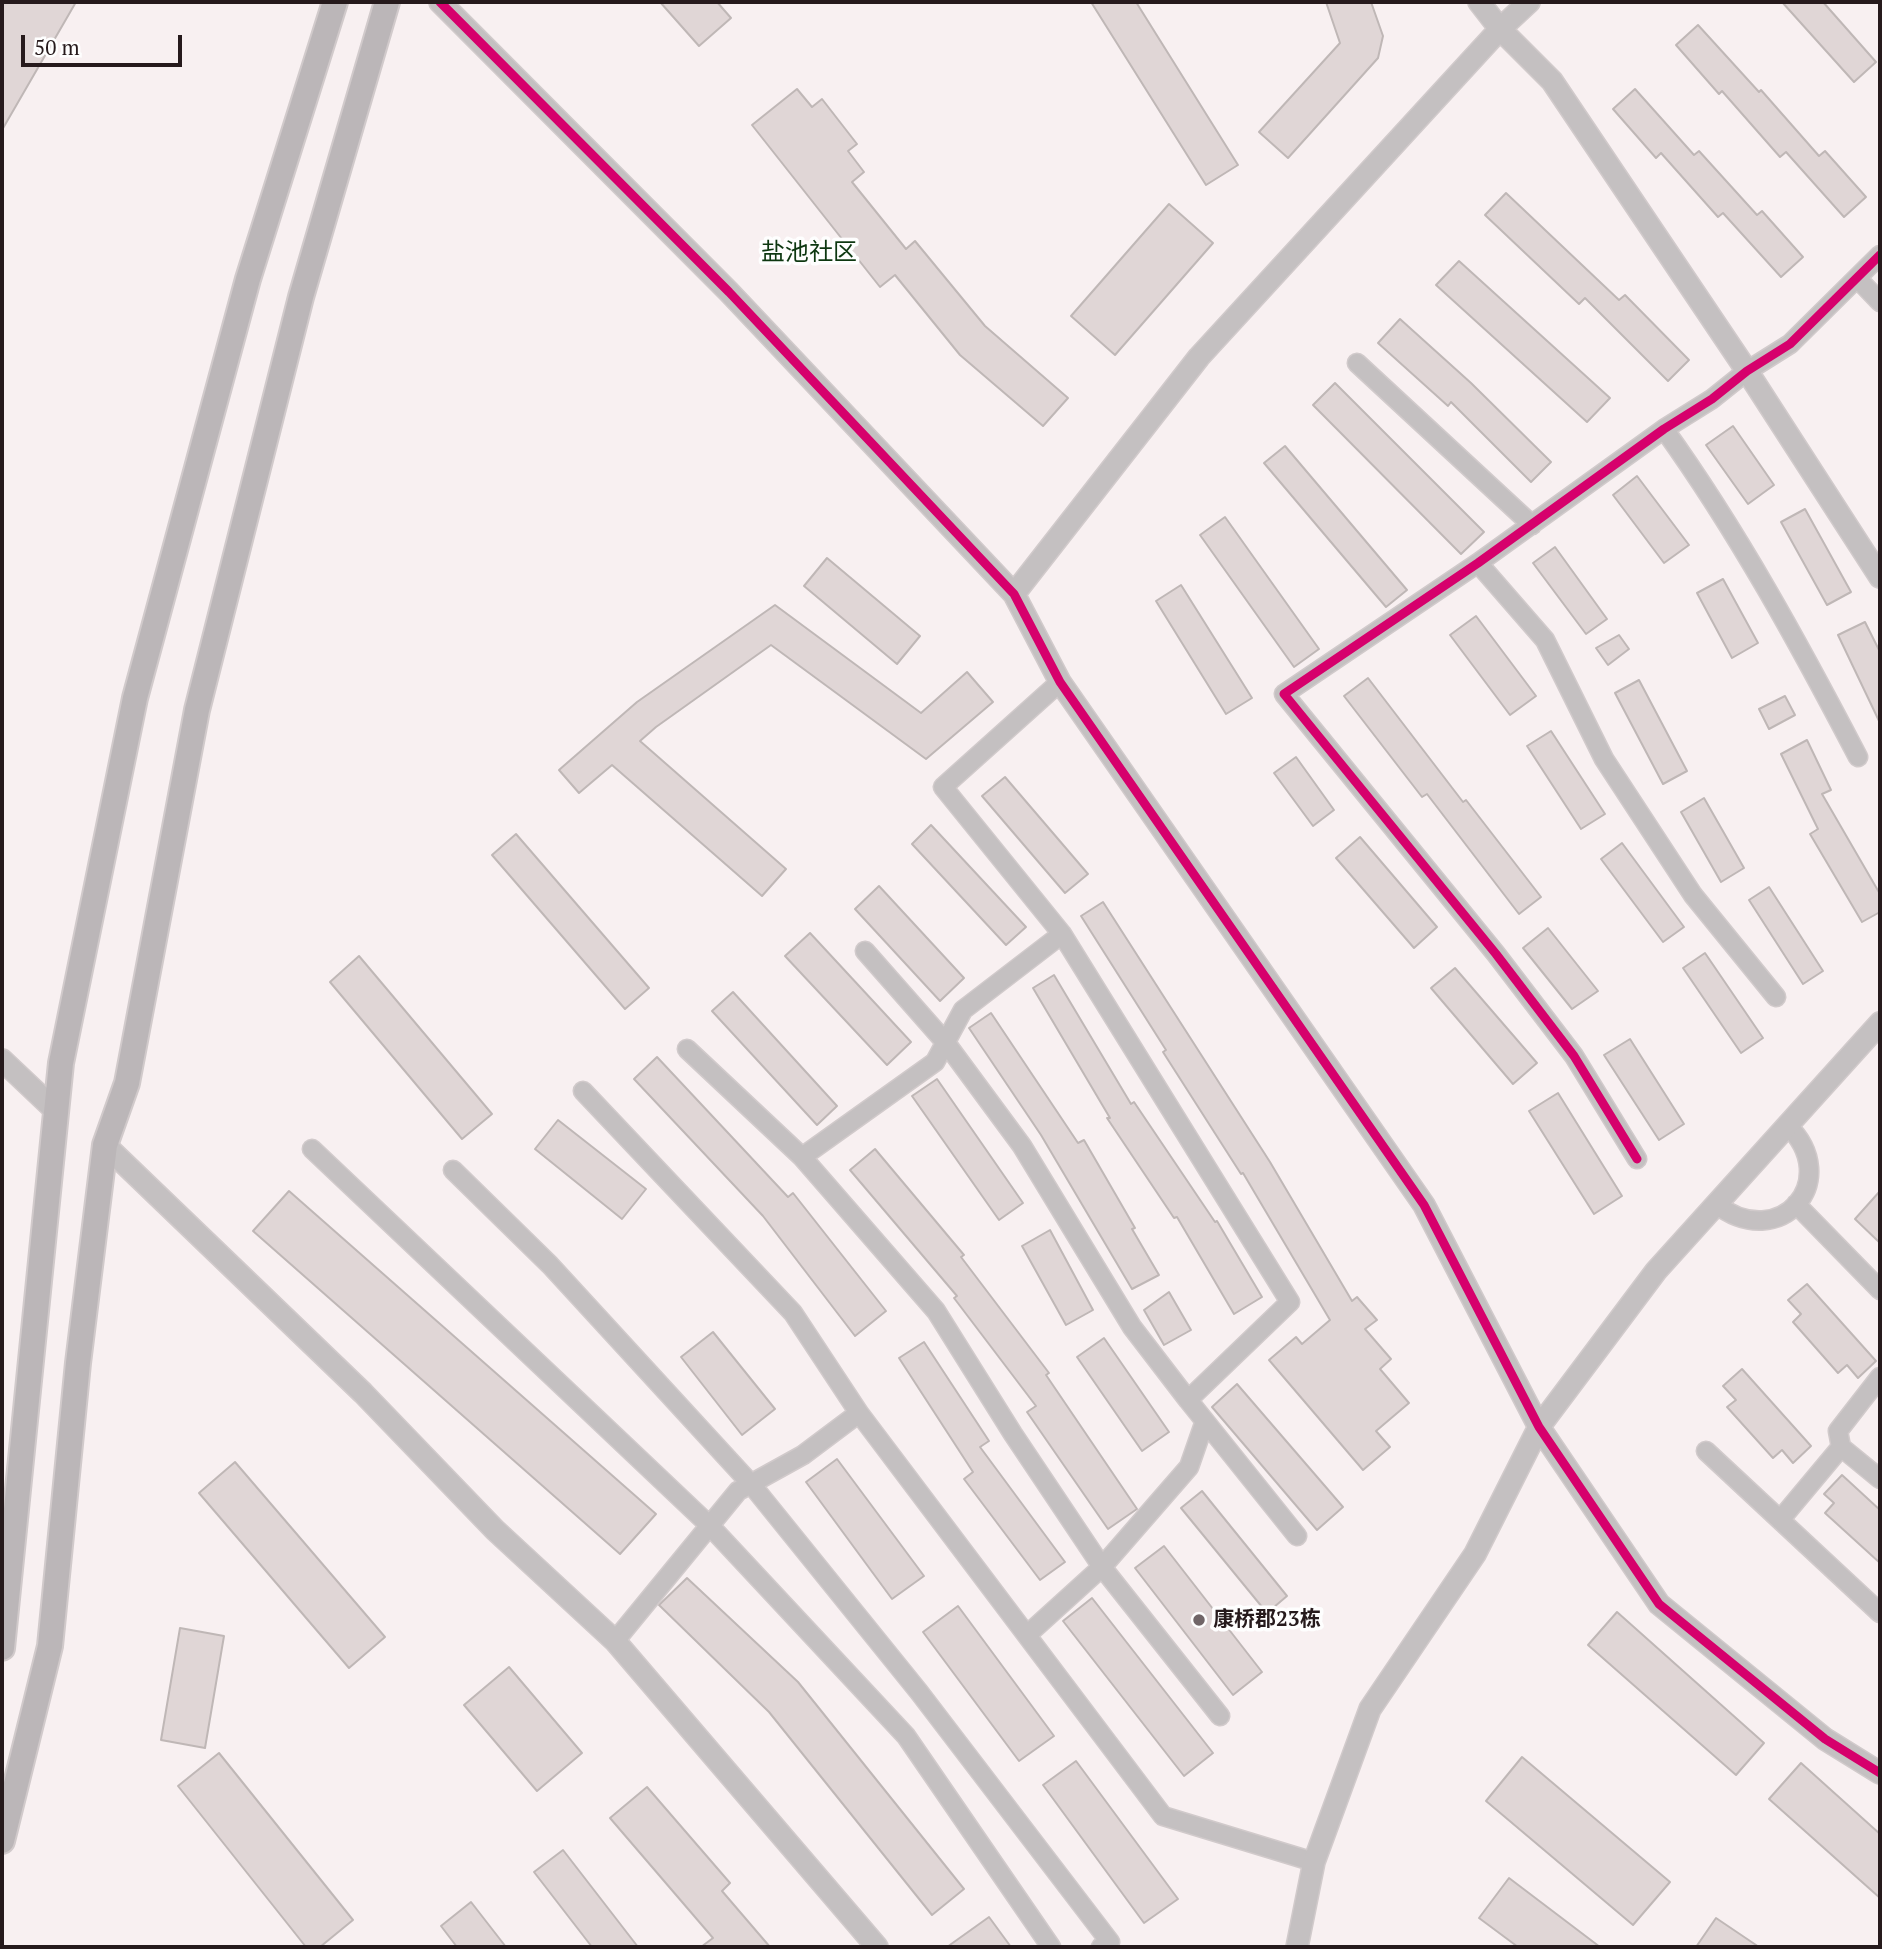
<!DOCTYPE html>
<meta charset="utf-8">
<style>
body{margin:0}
#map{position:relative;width:1882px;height:1949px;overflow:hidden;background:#f8f0f1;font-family:"PT Serif",serif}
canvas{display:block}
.frame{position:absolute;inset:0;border:4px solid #261a1c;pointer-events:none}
.scale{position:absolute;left:21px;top:35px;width:161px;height:32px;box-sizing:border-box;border:4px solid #261a1c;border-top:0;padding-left:9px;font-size:21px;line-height:24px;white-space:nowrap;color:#261a1c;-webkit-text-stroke:5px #fefefe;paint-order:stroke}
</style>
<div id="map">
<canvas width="1882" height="1949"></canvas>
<div class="frame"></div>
<div class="scale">50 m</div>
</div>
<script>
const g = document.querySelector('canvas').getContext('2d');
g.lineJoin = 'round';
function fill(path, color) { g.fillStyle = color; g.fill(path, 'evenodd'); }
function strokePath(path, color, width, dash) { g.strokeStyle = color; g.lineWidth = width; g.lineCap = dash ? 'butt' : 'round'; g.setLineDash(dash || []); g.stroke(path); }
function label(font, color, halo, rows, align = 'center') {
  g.font = font + ' "PT Serif","Noto Sans SC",serif'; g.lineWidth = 7; g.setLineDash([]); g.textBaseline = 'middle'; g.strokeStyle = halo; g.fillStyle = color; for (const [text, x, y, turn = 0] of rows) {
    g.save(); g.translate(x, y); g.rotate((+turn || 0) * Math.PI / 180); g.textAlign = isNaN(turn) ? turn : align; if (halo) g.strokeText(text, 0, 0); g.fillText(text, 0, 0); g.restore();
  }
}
const building = new Path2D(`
 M 2,2 L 76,2 L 2,130 Z
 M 660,2 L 717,2 L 731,18 L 699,46 Z
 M 1091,2 L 1136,2 L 1238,165 L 1206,185 Z
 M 1326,2 L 1371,2 L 1383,36 L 1378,58 L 1288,158 L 1259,132 L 1340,43 Z
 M 1782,2 L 1823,2 L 1876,62 L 1854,82 Z
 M 1698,25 L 1759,92 L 1761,90 L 1819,156 L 1825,151 L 1866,197 L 1844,217 L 1786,152 L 1780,157 L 1722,91 L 1719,94 L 1676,45 Z
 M 797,89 L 812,107 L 822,99 L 857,144 L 848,151 L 864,172 L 852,182 L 906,249 L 915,241 L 985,326 L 1068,398 L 1043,426 L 960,355 L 895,275 L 880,287 L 752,125 Z
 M 1635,89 L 1694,155 L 1699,151 L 1757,215 L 1762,211 L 1803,257 L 1781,277 L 1723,213 L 1718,217 L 1661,153 L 1656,158 L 1613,109 Z
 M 1506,193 L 1619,300 L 1625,295 L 1689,360 L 1668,381 L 1585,298 L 1579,304 L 1485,215 Z
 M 1169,204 L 1213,243 L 1115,355 L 1071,316 Z
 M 1459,261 L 1610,398 L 1587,422 L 1436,285 Z
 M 1400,319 L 1471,383 L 1551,462 L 1531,482 L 1451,402 L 1448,406 L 1378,343 Z
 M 1335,383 L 1484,532 L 1461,554 L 1313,405 Z
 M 1733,426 L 1774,485 L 1748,504 L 1706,445 Z
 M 1285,446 L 1407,590 L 1386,607 L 1264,463 Z
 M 1637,476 L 1689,545 L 1664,563 L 1613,495 Z
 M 1805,509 L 1851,592 L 1827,605 L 1781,522 Z
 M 1225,517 L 1319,649 L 1294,667 L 1200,535 Z
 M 1555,547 L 1607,619 L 1586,634 L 1533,563 Z
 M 827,558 L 920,636 L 897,664 L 804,586 Z
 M 1723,579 L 1758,643 L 1732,658 L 1697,593 Z
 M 1181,585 L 1252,698 L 1226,714 L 1156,601 Z
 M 775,605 L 921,713 L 967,672 L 993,702 L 926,759 L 771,645 L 656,727 L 640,741 L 786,869 L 762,896 L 612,765 L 579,793 L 559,770 L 637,702 Z
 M 1476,616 L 1536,696 L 1510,715 L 1450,635 Z
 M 1865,622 L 1880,652 L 1880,723 L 1838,635 Z
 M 1619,635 L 1629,649 L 1608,665 L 1596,648 Z
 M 1368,678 L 1463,802 L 1466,800 L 1541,897 L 1519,914 L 1427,794 L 1422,797 L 1344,696 Z
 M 1639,680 L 1687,771 L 1663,784 L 1615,693 Z
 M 1785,696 L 1795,715 L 1769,729 L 1759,709 Z
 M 1551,731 L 1605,814 L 1581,829 L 1527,746 Z
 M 1807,740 L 1831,790 L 1822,794 L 1880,894 L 1880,912 L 1862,922 L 1810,834 L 1818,829 L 1781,754 Z
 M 1296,757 L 1334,810 L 1313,826 L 1274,773 Z
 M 1005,777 L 1088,874 L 1065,893 L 982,796 Z
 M 1704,798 L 1744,868 L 1721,882 L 1681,812 Z
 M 931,825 L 1026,927 L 1006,945 L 912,844 Z
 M 516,834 L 649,988 L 625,1009 L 492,855 Z
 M 1360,837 L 1437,927 L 1414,948 L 1336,858 Z
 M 1622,843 L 1684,927 L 1663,942 L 1601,859 Z
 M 879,886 L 964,978 L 940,1001 L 855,909 Z
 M 1769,887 L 1823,971 L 1803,984 L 1749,900 Z
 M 1103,902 L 1270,1162 L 1352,1301 L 1357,1297 L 1377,1320 L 1365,1329 L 1391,1359 L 1380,1369 L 1409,1403 L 1376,1431 L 1390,1447 L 1363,1470 L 1269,1360 L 1296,1337 L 1302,1344 L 1330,1320 L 1243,1173 L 1241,1174 L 1163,1052 L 1166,1050 L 1081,916 Z
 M 1548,928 L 1598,991 L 1572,1009 L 1523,948 Z
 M 810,933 L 911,1042 L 887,1065 L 785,956 Z
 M 1705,953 L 1763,1038 L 1741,1053 L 1683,968 Z
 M 359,956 L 492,1114 L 462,1139 L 330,982 Z
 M 1455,968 L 1537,1063 L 1513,1084 L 1431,988 Z
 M 1054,975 L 1131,1104 L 1134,1102 L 1215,1222 L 1217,1221 L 1262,1297 L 1234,1314 L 1177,1217 L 1174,1218 L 1107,1118 L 1110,1118 L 1033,988 Z
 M 733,992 L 837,1106 L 817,1125 L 712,1011 Z
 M 991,1013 L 1078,1143 L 1084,1140 L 1135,1228 L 1132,1229 L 1159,1275 L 1132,1289 L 1041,1135 L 969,1028 Z
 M 1630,1039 L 1684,1124 L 1659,1140 L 1604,1055 Z
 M 657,1057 L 788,1197 L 793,1193 L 886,1311 L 855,1336 L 763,1216 L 634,1079 Z
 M 937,1079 L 1023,1203 L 999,1220 L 912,1096 Z
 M 1558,1093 L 1622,1196 L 1594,1214 L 1529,1111 Z
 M 558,1120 L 646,1189 L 622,1219 L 535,1149 Z
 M 875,1149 L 964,1255 L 961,1257 L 1049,1373 L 1046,1375 L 1137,1509 L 1108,1529 L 1027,1412 L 1036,1406 L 954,1298 L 957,1296 L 850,1170 Z
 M 289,1191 L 656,1514 L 620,1554 L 253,1231 Z
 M 1880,1191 L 1880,1243 L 1855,1219 Z
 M 1050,1230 L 1093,1310 L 1066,1325 L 1022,1246 Z
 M 1807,1284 L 1876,1361 L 1858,1378 L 1847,1365 L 1838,1373 L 1793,1322 L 1801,1314 L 1788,1300 Z
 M 1169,1292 L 1191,1330 L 1164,1345 L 1144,1310 Z
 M 713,1332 L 775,1409 L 742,1435 L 681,1357 Z
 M 1104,1338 L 1169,1432 L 1142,1451 L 1077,1357 Z
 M 924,1342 L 989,1441 L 980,1447 L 1065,1562 L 1040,1580 L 964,1479 L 973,1472 L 899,1358 Z
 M 1742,1369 L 1811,1446 L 1793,1463 L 1782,1450 L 1773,1458 L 1727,1407 L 1736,1400 L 1723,1386 Z
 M 1237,1384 L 1343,1507 L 1317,1530 L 1212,1407 Z
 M 837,1459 L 924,1576 L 892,1599 L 806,1482 Z
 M 235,1462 L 385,1637 L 349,1668 L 199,1493 Z
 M 1842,1475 L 1880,1510 L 1880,1563 L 1825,1513 L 1834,1503 L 1824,1494 Z
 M 1202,1491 L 1287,1596 L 1267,1613 L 1181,1508 Z
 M 1164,1546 L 1262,1672 L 1233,1695 L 1135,1568 Z
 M 687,1578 L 798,1682 L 964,1889 L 932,1915 L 769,1712 L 659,1605 Z
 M 1092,1598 L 1213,1753 L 1184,1776 L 1063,1621 Z
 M 958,1606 L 1054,1736 L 1019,1761 L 923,1632 Z
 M 1617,1612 L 1764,1743 L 1736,1775 L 1588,1645 Z
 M 180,1628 L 224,1636 L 205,1748 L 161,1740 Z
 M 509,1667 L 582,1753 L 537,1791 L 464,1705 Z
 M 219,1753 L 353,1920 L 320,1947 L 306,1947 L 178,1786 Z
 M 1522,1757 L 1670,1882 L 1633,1925 L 1486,1801 Z
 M 1076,1761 L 1178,1899 L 1144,1923 L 1043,1785 Z
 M 1801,1763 L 1880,1834 L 1880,1898 L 1769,1799 Z
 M 647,1787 L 730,1883 L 722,1891 L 770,1947 L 701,1947 L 713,1938 L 610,1818 Z
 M 563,1850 L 638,1947 L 592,1947 L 534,1872 Z
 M 1509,1878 L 1600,1947 L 1518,1947 L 1479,1918 Z
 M 471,1902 L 506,1947 L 457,1947 L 441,1926 Z
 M 989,1917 L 1011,1947 L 947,1947 Z
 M 1716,1918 L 1759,1947 L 1696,1947 Z`);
const minor = new Path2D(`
 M 1857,278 L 1880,302
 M 1357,363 L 1532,525
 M 1664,429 C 1738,532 1799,644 1858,757
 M 1478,563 L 1545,640 L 1604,759 L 1693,895 L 1776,997
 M 1060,682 L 943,787 L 1062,934 L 1290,1302 L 1188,1400 L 1297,1536
 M 865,951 L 946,1043 L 1022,1146 L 1132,1327 L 1188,1400
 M 687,1049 L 802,1157 L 936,1311 L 1013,1434 L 1102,1567 L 1220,1716
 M 583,1091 L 793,1313 L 859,1413
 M 312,1149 L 710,1526 L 906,1736 L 1051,1947
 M 802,1157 L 935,1062 L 963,1010 L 1062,934
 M 1637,1159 L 1574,1056 L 1496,954 L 1284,694 L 1478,563 L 1664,429 L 1712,399 L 1747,371 L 1790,344 L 1880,255
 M 453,1170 L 550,1265 L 751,1484 L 919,1692 L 1110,1942 L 1101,1947
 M 1716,1204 C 1780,1254 1844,1180 1787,1125
 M 1796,1204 L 1880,1290
 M 1880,1377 L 1838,1431 L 1841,1447 L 1880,1479
 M 1706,1451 L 1880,1613
 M 1780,1520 L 1841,1447
 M 1027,1635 L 1102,1567 L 1189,1467 L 1205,1421
 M 615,1641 L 738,1491 L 803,1455 L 859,1413 L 1163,1816 L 1314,1862`);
const tertiary = new Path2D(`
 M 440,2 L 729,292 L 1014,594 L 1060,682 L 1424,1205 L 1539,1427 L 1659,1604 L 1825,1739 L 1880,1773
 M 1479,2 L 1500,29 L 1552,81 L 1747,371 L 1880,577
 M 1014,594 L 1199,357 L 1500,29 L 1529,2
 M 2,1060 L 56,1111
 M 105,1145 L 363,1393 L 495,1530 L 615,1641 L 877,1947
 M 1297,1947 L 1314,1862 L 1370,1709 L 1475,1554 L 1539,1427 L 1656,1271 L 1880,1023`);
const secondary = new Path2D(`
 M 2,1648 L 61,1063 L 135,698 L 248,279 L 335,2
 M 2,1841 L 50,1646 L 78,1363 L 105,1145 L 127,1083 L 197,710 L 301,297 L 387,2`);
const cycleway = new Path2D(`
 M 440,2 L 729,292 L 1014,594 L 1060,682 L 1424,1205 L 1539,1427 L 1659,1604 L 1825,1739 L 1880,1773
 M 1637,1159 L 1574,1056 L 1496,954 L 1284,694 L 1478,563 L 1664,429 L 1712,399 L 1747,371 L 1790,344 L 1880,255`);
const markers = [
 [1199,1620,7,"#706567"]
];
const poiNames = [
 ["康桥郡23栋",1213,1620]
];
const quarterNames = [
 ["盐池社区",809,253]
];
fill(building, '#e0d6d6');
strokePath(building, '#bfb7b6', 2);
strokePath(minor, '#d1cacb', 21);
strokePath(tertiary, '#d1cacb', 24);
strokePath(secondary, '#d1cacb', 28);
strokePath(minor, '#c4c0c1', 18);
strokePath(tertiary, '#c4c0c1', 21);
strokePath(secondary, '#bbb6b8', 24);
strokePath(cycleway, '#d6006c', 9);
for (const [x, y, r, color] of markers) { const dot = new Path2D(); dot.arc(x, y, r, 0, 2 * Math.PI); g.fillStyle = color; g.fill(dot); strokePath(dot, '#fefefe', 2.5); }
label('bold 21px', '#261a1c', '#fefefe', poiNames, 'left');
label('24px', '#0d3710', '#fefefe', quarterNames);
</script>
